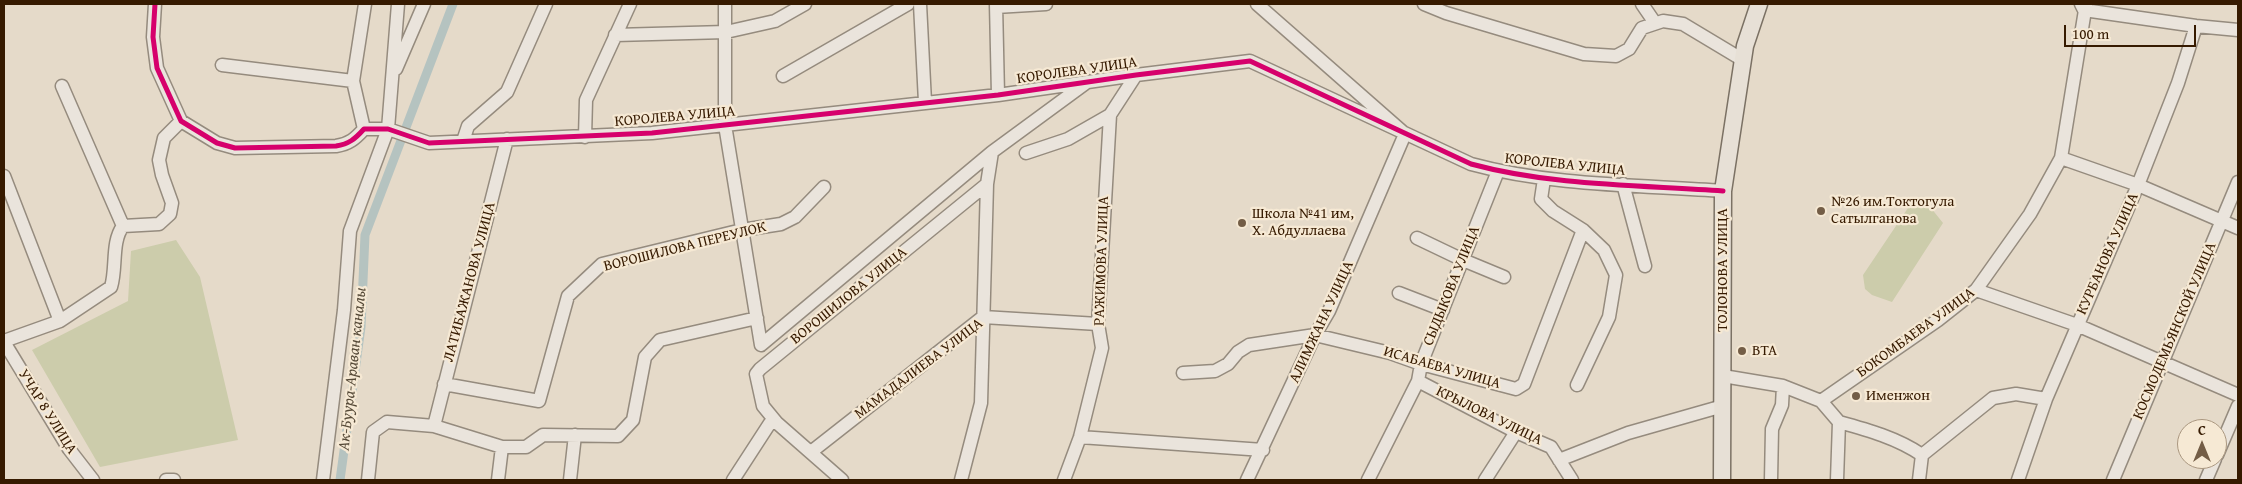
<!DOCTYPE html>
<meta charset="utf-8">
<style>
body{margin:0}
#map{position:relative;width:2242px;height:484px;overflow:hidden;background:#e5dac9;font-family:"Gentium Book Plus",serif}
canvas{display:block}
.frame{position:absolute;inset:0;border:5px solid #361a00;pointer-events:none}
.north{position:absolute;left:2177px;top:419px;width:50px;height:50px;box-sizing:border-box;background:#f6e9d4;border:1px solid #a9967f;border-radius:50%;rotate:0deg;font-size:14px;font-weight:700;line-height:20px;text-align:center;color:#361a00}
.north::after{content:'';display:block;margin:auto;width:18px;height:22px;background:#735d46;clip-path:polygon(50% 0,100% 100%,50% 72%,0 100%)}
.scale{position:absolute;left:2064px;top:25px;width:132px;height:22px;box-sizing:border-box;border:2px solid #361a00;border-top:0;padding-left:6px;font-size:15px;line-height:18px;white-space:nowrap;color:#361a00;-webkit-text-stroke:4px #f6e9d4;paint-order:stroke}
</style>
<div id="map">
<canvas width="2242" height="484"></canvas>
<div class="frame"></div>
<div class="north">С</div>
<div class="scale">100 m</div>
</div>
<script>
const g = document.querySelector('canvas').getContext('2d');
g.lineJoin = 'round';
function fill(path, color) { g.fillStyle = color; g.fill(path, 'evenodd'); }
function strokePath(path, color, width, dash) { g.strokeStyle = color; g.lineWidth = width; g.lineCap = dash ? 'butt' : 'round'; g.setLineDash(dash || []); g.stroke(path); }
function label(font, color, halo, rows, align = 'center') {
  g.font = font + ' "Gentium Book Plus",serif'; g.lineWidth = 4.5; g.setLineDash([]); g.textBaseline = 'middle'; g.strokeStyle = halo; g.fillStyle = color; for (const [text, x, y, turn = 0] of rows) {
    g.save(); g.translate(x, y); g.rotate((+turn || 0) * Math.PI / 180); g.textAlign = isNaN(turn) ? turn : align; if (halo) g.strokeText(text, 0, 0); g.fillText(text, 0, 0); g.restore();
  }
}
const green = new Path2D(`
 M 1923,204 L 1931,208 L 1943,223 L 1892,302 L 1872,295 L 1865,289 L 1863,275 L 1910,205 Z
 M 176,240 L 200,277 L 238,440 L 100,467 L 32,350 L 128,301 L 131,251 Z`);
const canal = new Path2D(`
 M 340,480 L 361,327 L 365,235 L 453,4`);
const minor = new Path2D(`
 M 155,4 L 153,37 L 157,68 L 181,121 L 217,143 L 235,148 L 336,146 C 349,144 355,139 364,129 L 388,129 L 429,143 L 652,133 L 998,95 L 1136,75 L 1250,61 L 1471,164 C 1552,186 1639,185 1723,191
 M 725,4 L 725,125 L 761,345
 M 920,4 L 925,102
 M 996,4 L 998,95
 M 1424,4 L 1446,13 L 1584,54 L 1616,56 L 1629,49 L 1642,28 L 1663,21 L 1683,24 L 1743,60
 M 1642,4 L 1655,23
 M 2081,4 L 2084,10 L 2196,26 L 2238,30
 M 996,7 L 1046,4
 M 615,35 L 726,32 L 775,21 L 805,4
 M 222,65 L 353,81
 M 396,69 L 424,4
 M 783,76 L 908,4
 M 62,86 L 123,226
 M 364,129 L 353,81 L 365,4
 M 585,137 L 586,100 L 630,4
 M 463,141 L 468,126 L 507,92 L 546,4
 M 1026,153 L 1068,139 L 1110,115
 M 2061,158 L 2138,185 L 2238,228
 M 4,176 L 60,321
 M 1544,179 L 1541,199 L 1553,211 L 1583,230 L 1604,250 L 1616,275 L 1609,317 L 1577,385
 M 1623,184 L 1645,266
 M 1417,238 L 1463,260 L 1504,277
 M 1976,290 L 2077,325 L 2238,395
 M 1399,293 L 1443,310
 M 4,341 L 60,321 L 111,287 C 117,268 111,242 123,226 L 159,224 L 170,214 L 172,203 L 162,175 L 159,160 L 164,138 L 181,121
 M 4,342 L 69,449 L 93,480
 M 761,345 L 992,152 L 1086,83
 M 1183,373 L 1215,371 L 1228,364 L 1238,352 L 1249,345 L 1315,335 L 1390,353 L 1421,364 L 1516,389 L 1524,384 L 1583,230
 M 1723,376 L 1783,386 L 1821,401 L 1839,422 L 1837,480
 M 1418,381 L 1516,432 L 1551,447 L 1572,480
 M 444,384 L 539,401 L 568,296 L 602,264 L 742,230 L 781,224 L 795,217 L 824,187
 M 1821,401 L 1938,320 L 1976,290 L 2030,214 L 2061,158 L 2086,4
 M 1839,422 C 1868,430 1897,438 1922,455
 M 434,426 L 507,139
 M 1080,437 L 1263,450
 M 811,452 L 983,317 L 1098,324
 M 2217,455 L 2238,406
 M 1559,460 L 1628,433 L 1723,406
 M 166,480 L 174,480
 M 323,480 L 344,310 L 350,231 L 388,129 L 398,4
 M 368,480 L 373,432 L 387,422 L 434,426 L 502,447 L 526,447 L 543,435 L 618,436 L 633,420 L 645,357 L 660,340 L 757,318
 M 498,480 L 502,447
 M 570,480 L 575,435
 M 733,480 L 770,423 L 777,423
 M 842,480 L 777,423 L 763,406 L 756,374 L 760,369 L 987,184
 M 961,480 L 981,403 L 987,184 L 992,152
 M 1064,480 L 1080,437 L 1102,348 L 1098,324 L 1110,115 L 1136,75
 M 1247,480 L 1315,335 L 1329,311 L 1405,134 L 1257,4
 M 1368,480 L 1418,381 L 1421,364 L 1498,171
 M 1485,480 L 1516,432
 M 1771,480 L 1772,429 L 1782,405 L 1783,386
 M 1919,480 L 1922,455 L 1993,398 L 2016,394 L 2046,399
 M 2018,480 L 2046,399 L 2138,185 L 2178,83 L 2196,26
 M 2113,480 L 2238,182
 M 2206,480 L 2215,459`);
const major = new Path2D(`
 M 1722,480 L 1723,191 L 1745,46 L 1759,4`);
const cycleway = new Path2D(`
 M 155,4 L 153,37 L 157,68 L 181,121 L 217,143 L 235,148 L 336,146 C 349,144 355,139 364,129 L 388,129 L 429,143 L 652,133 L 998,95 L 1136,75 L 1250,61 L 1471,164 C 1552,186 1639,185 1723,191`);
const markers = [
 [1821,211,5,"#735d46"],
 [1242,223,5,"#735d46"],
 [1742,351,5,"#735d46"],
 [1856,396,5,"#735d46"]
];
const streetNames = [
 ["КОРОЛЕВА УЛИЦА",1077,71,-8],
 ["КОРОЛЕВА УЛИЦА",675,117,-5],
 ["КОРОЛЕВА УЛИЦА",1565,165,6],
 ["ВОРОШИЛОВА ПЕРЕУЛОК",685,247,-14],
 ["КУРБАНОВА УЛИЦА",2108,254,-66],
 ["РАЖИМОВА УЛИЦА",1102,261,-88],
 ["ТОЛОНОВА УЛИЦА",1723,270,-90],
 ["ЛАТИБАЖАНОВА УЛИЦА",470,282,-75],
 ["СЫДЫКОВА УЛИЦА",1452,286,-68],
 ["ВОРОШИЛОВА УЛИЦА",849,296,-39],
 ["АЛИМЖАНА УЛИЦА",1322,322,-65],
 ["КОСМОДЕМЬЯНСКОЙ УЛИЦА",2175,331,-67],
 ["БОКОМБАЕВА УЛИЦА",1916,333,-36],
 ["ИСАБАЕВА УЛИЦА",1442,368,16],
 ["МАМАДАЛИЕВА УЛИЦА",919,369,-37],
 ["УЧАР 8 УЛИЦА",47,412,58],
 ["КРЫЛОВА УЛИЦА",1489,416,26]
];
const poiNames = [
 ["№26 им.Токтогула",1831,202],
 ["Сатылганова",1831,219],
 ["Школа №41 им,",1252,214],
 ["Х. Абдуллаева",1252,231],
 ["BTA",1752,351],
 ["Именжон",1866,396]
];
const waterNames = [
 ["Ак-Буура-Араван каналы",353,369,-84]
];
fill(green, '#ccccab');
strokePath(canal, '#b5c3c0', 9);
strokePath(minor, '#958b7e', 15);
strokePath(major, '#7b7164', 19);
strokePath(minor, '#eae4dc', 12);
strokePath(major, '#e7e0d6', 16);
strokePath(cycleway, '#d6006c', 5);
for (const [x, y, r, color] of markers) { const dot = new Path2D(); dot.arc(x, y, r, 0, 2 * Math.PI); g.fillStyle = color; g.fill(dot); strokePath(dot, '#f6e9d4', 2); }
label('15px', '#361a00', '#f6e9d4', streetNames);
label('15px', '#361a00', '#f6e9d4', poiNames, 'left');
label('italic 16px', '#564a38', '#f6e9d4', waterNames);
</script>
